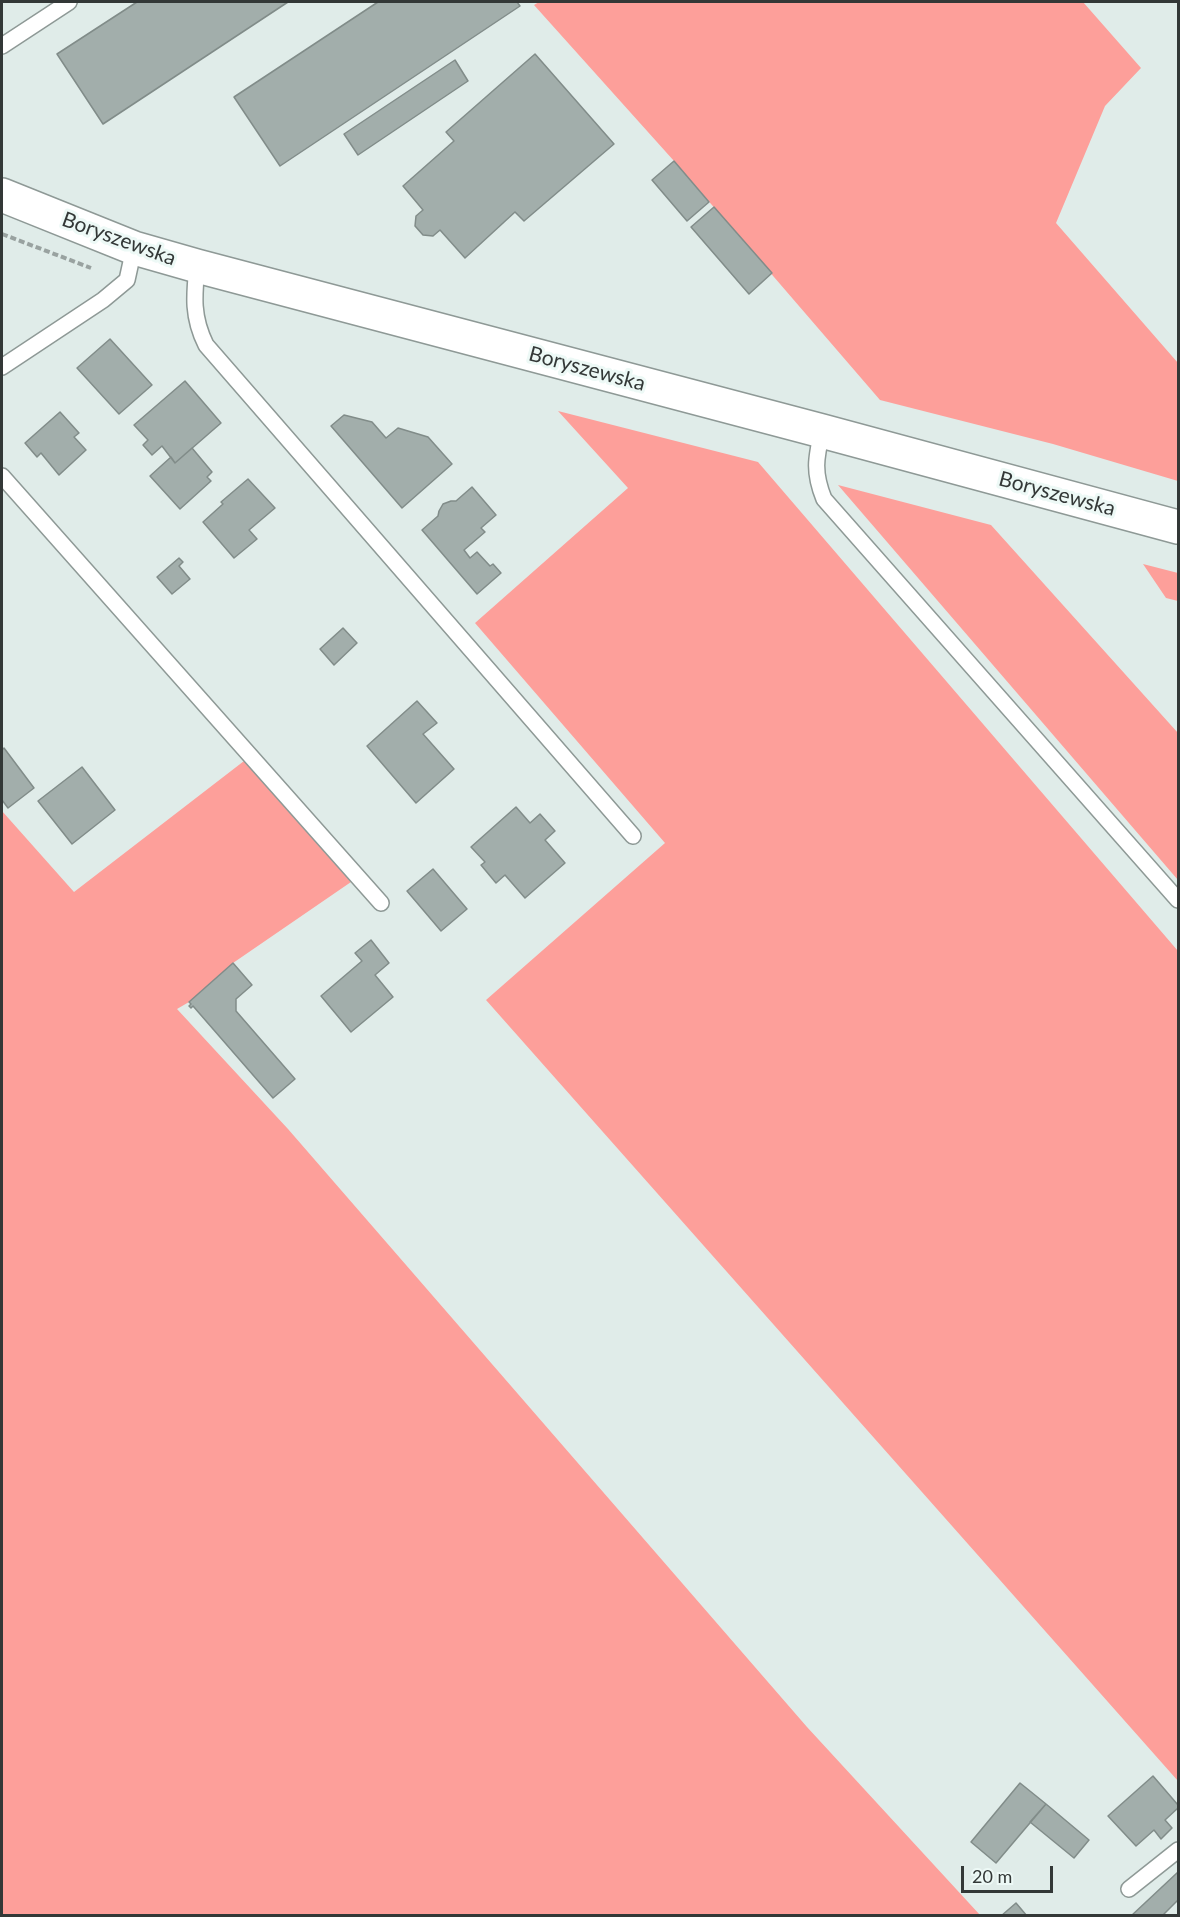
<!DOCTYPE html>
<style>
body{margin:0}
#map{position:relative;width:1180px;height:1917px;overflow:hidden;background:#e0ece9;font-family:Lato,sans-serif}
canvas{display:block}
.frame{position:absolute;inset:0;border:3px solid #333837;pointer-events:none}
.scale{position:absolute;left:961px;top:1866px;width:92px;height:27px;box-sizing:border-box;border:3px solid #333837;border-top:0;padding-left:8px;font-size:18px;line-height:21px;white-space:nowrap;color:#333837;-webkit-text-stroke:4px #edf9f6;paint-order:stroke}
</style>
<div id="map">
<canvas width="1180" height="1917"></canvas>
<div class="frame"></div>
<div class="scale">20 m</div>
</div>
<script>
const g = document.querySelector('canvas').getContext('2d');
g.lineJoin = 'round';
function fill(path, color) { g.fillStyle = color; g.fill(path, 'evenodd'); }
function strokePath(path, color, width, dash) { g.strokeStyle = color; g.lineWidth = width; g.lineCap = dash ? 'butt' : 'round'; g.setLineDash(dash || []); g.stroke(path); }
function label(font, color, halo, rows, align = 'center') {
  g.font = font + ' Lato,sans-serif'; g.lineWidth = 6; g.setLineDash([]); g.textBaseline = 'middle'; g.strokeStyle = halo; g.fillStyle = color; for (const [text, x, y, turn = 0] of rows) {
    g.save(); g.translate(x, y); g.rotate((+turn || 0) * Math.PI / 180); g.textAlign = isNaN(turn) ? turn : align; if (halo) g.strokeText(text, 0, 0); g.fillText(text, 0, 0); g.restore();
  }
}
const green = new Path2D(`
 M 539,2 L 1083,2 L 1141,68 L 1105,106 L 1056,223 L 1178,363 L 1178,481 L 1053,444 L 880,400 L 674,161 L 534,5 Z
 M 558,411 L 758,462 L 1178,951 L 1178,1781 L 486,1000 L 665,843 L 475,623 L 628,488 Z
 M 838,485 L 991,525 L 1178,733 L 1178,880 Z
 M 1143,564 L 1178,573 L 1178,601 L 1166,598 Z
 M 244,761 L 351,882 L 233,963 L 189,1002 L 177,1009 L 288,1129 L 807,1727 L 980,1915 L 2,1915 L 2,811 L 74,892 Z`);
const building = new Path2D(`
 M 137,2 L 288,2 L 103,124 L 57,54 Z
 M 378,2 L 517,2 L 520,6 L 280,166 L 234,97 Z
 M 535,54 L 614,144 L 524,221 L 515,212 L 465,258 L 440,230 L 433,236 L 423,235 L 415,226 L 416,216 L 423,210 L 403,186 L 454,141 L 446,132 Z
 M 455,60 L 468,81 L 358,155 L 344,134 Z
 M 674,161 L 709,202 L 687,221 L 652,180 Z
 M 714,207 L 772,273 L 749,294 L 691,227 Z
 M 110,339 L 152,385 L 119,414 L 77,368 Z
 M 185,381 L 221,423 L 175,463 L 162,446 L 152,455 L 143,445 L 148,440 L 134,425 Z
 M 60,412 L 79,433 L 74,437 L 86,450 L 59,475 L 41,453 L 37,457 L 25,443 Z
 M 344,415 L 372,422 L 386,438 L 398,428 L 428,437 L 452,464 L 402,508 L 331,426 Z
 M 192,448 L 212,472 L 207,477 L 211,481 L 180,509 L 150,476 L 171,457 L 175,463 Z
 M 248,479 L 275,508 L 249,530 L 257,539 L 234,558 L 203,522 L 223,504 L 221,502 Z
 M 472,487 L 496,515 L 481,528 L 485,532 L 464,550 L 470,558 L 477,552 L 490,566 L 493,564 L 501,573 L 477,594 L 422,530 L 438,516 L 439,511 L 443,504 L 451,501 L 456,501 Z
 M 179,558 L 183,562 L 179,566 L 190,579 L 172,594 L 157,577 Z
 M 343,628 L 357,643 L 334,665 L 320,649 Z
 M 417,701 L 437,723 L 423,734 L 454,769 L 416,803 L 367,746 Z
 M 4,748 L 34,788 L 8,808 L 2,800 L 2,750 Z
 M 82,767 L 115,810 L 72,844 L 38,801 Z
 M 516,807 L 530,823 L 540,814 L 555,831 L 545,840 L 565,863 L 525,898 L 505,875 L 496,883 L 481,865 L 485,862 L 471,847 Z
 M 433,869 L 467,909 L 441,931 L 407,891 Z
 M 371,940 L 389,963 L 375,975 L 393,997 L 351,1032 L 321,996 L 362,961 L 355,953 Z
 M 233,963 L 252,985 L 236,999 L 236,1011 L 295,1079 L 273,1098 L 193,1006 L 191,1008 L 189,1006 L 191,1004 L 189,1002 Z
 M 1153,1776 L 1178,1805 L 1178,1808 L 1165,1820 L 1172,1828 L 1161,1839 L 1154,1830 L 1136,1846 L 1108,1816 Z
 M 1020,1783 L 1046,1804 L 996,1863 L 971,1842 Z
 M 1046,1804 L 1089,1840 L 1074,1858 L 1030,1822 Z
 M 1178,1872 L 1178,1900 L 1162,1916 L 1131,1916 Z
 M 1016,1903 L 1027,1916 L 1001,1916 Z`);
const path = new Path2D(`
 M 2,234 L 91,268`);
const service = new Path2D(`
 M 2,46 L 69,2
 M 197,266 C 194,296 192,317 206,345 L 633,836
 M 2,367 L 103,300 L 127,280 L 134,248
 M 822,431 C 816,458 813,472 824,499 L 1178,900
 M 2,476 L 381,903
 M 1129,1889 L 1178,1850`);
const secondary = new Path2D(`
 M 2,195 L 134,248 L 197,266 L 822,431 L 1178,527`);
const streetNames = [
 ["Boryszewska",119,239,20],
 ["Boryszewska",587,369,15],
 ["Boryszewska",1057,494,15]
];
fill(green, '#fd9f9a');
fill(building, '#a2aeab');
strokePath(building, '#818c89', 1.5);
strokePath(service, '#8e9996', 18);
strokePath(secondary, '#8e9996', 36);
strokePath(path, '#99a2a0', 4, [6, 3]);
strokePath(service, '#fff', 15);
strokePath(secondary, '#fff', 33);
label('21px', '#333837', '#edf9f6', streetNames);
</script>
